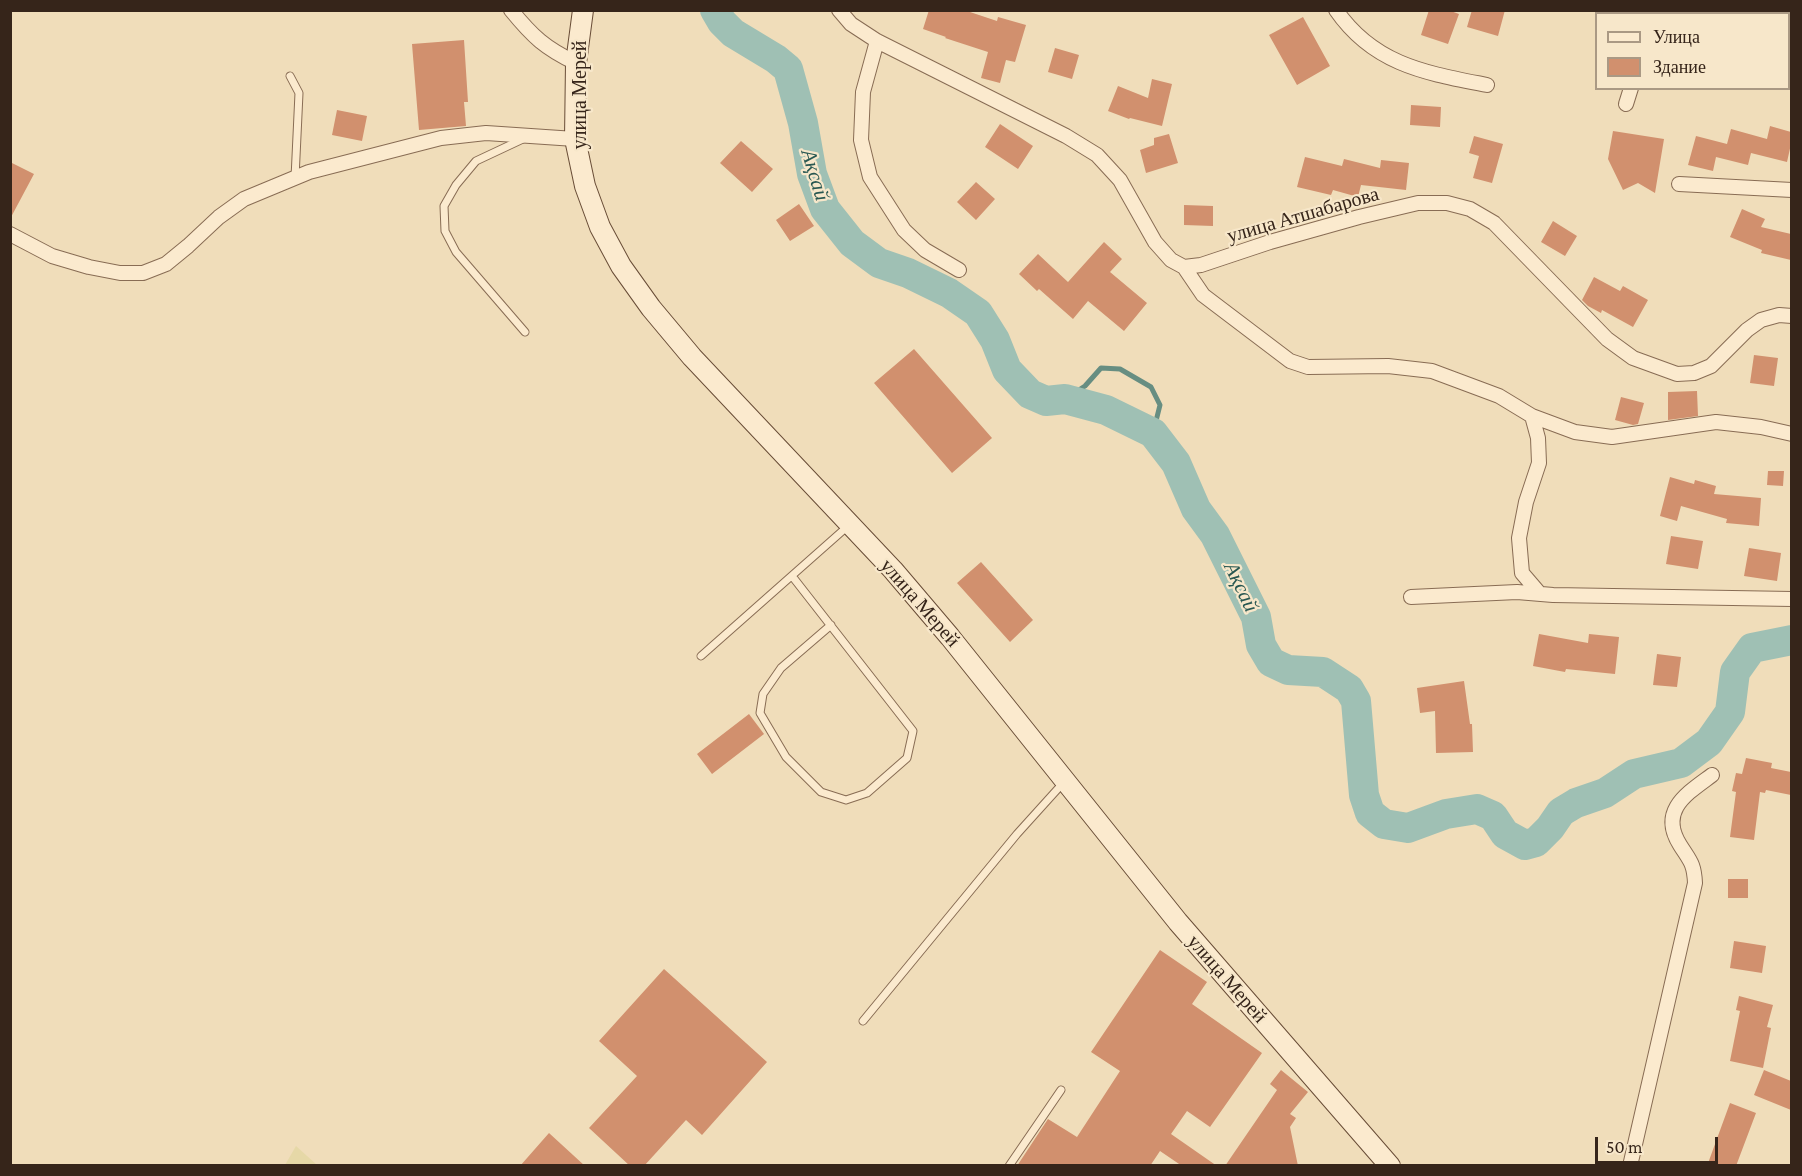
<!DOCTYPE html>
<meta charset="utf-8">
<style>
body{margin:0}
#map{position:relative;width:1802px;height:1176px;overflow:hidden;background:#f0ddba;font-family:"Crimson Pro",serif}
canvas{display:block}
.frame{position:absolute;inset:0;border:12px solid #36251a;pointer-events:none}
.legend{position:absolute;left:1595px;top:12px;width:195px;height:78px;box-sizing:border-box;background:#f7e7ca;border:2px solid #aa9984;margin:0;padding:8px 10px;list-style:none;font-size:18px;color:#36251a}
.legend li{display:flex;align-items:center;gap:12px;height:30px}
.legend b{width:30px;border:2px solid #aa9984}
.scale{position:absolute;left:1595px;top:1137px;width:123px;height:27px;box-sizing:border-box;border:3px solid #36251a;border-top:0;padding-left:8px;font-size:18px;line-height:21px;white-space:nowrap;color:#36251a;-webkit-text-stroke:4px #f7e7ca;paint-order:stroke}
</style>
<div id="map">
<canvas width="1802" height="1176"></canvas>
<div class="frame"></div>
<ul class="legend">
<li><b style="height:8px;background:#fbeace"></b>Улица</li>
<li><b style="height:16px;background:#d1906e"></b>Здание</li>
</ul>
<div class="scale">50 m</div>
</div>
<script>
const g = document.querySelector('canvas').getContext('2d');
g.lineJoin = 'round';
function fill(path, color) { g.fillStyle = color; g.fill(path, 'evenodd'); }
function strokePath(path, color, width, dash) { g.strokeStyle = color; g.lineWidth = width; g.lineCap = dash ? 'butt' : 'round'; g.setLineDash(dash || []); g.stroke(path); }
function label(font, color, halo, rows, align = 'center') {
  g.font = font + ' "Crimson Pro",serif'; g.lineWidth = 4.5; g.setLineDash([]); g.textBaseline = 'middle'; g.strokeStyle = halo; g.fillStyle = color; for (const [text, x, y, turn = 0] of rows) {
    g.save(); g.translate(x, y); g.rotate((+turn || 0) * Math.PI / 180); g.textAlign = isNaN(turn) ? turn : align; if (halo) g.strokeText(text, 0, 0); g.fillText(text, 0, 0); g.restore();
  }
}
const farmland = new Path2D(`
 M 296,1146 L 317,1165 L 285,1165 Z`);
const stream = new Path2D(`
 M 1065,399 L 1085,386 L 1101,368 L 1120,369 L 1151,387 L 1160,405 L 1153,433`);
const river = new Path2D(`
 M 715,10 L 722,22 L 733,33 L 776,59 L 788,69 L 803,123 L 812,174 L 825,209 L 852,243 L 879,263 L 908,273 L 949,293 L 978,313 L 995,340 L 1007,370 L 1030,394 L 1046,401 L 1065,399 L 1106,410 L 1153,433 L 1176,463 L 1196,509 L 1215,535 L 1256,617 L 1261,645 L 1271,662 L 1288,670 L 1323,672 L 1349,689 L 1356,701 L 1364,795 L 1370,813 L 1384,824 L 1408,828 L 1446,814 L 1477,809 L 1493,816 L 1505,834 L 1525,845 L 1536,842 L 1550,828 L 1561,812 L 1576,803 L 1605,793 L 1634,774 L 1681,763 L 1709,742 L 1730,712 L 1735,672 L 1752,648 L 1792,640`);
const building = new Path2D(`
 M 929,10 L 964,10 L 997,21 L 998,17 L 1026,25 L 1015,62 L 1006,60 L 1000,83 L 981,78 L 988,52 L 945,38 L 946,37 L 923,29 Z
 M 1429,10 L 1448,10 L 1459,14 L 1448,44 L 1421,35 Z
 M 1472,10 L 1505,10 L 1498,36 L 1467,27 Z
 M 1303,17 L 1330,66 L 1297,85 L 1269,35 Z
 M 464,40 L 468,102 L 464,102 L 466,126 L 419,130 L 412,44 Z
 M 1055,48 L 1079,55 L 1072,79 L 1048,72 Z
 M 1152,79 L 1172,84 L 1162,126 L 1130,118 L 1129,119 L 1108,111 L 1118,86 L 1148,98 Z
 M 1411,105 L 1441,107 L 1440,127 L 1410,125 Z
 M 337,110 L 367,116 L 362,141 L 332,135 Z
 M 1000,124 L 1033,146 L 1018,169 L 985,147 Z
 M 1770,126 L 1791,132 L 1791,144 L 1787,162 L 1751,153 L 1748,165 L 1716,157 L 1713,171 L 1688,165 L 1696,136 L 1727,144 L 1731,129 L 1767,139 Z
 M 1613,131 L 1664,139 L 1655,193 L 1638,183 L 1623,190 L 1608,159 Z
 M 1169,134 L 1178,163 L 1146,173 L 1140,150 L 1154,145 L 1154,138 Z
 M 1474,136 L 1503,144 L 1492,183 L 1473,178 L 1479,156 L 1469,153 Z
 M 741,141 L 773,169 L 752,192 L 720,163 Z
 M 1305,157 L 1342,166 L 1344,159 L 1380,168 L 1381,160 L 1409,163 L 1406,190 L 1361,185 L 1358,197 L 1333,190 L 1331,195 L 1297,187 Z
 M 10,162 L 34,174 L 10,219 Z
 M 976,182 L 995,199 L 976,220 L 957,202 Z
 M 799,204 L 814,226 L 790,241 L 776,220 Z
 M 1184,205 L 1213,206 L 1213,226 L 1184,225 Z
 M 1742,209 L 1765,219 L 1761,227 L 1791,234 L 1791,260 L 1761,253 L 1762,250 L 1730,237 Z
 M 1553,221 L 1577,236 L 1565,256 L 1541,242 Z
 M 1104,242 L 1122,259 L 1110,272 L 1147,303 L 1124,331 L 1088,301 L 1073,319 L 1039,289 L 1037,291 L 1019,274 L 1038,254 L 1068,282 Z
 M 1594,277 L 1620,291 L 1623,286 L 1648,300 L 1633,327 L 1602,310 L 1601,313 L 1588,306 L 1582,300 Z
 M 914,349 L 992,438 L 952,473 L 874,383 Z
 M 1754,355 L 1778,358 L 1774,386 L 1750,383 Z
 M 1697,391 L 1698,416 L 1668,420 L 1668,392 Z
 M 1621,397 L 1644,403 L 1638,424 L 1633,425 L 1615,420 Z
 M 1768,471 L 1784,471 L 1783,486 L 1767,485 Z
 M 1670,477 L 1694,484 L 1695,480 L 1716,486 L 1714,494 L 1761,498 L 1759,526 L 1726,523 L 1727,519 L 1681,506 L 1677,521 L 1660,516 Z
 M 1671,536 L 1703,541 L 1698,569 L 1666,564 Z
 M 1749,548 L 1781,553 L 1777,581 L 1744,576 Z
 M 981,562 L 1033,620 L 1010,642 L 957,583 Z
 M 1539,634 L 1588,643 L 1589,634 L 1619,637 L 1615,674 L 1566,669 L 1565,672 L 1533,666 Z
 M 1657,654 L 1681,657 L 1677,687 L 1653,685 Z
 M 1464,681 L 1470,724 L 1472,724 L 1473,752 L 1436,753 L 1435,711 L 1420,713 L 1417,688 Z
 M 749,714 L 764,734 L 712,774 L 697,754 Z
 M 1746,758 L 1772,763 L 1771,768 L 1791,772 L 1791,795 L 1766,790 L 1765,793 L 1760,792 L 1754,840 L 1730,837 L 1736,792 L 1732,791 L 1736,773 L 1742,774 Z
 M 1728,879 L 1748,879 L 1748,898 L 1728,898 Z
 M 1734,941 L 1766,946 L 1762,973 L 1730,968 Z
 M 1160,950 L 1207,982 L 1192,1004 L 1262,1053 L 1210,1127 L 1187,1111 L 1171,1134 L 1217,1166 L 1182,1166 L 1160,1151 L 1150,1166 L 1017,1166 L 1048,1119 L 1077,1137 L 1120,1071 L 1091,1052 Z
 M 664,969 L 767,1062 L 702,1135 L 686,1120 L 644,1166 L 630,1166 L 589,1128 L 637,1076 L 599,1041 Z
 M 1739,996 L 1773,1005 L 1767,1027 L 1771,1028 L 1763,1068 L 1730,1061 L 1740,1011 L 1736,1010 Z
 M 1281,1070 L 1308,1092 L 1290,1114 L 1296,1118 L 1290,1127 L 1298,1166 L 1225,1166 L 1277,1090 L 1270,1084 Z
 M 1764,1070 L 1791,1081 L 1791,1110 L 1754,1095 Z
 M 1730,1103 L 1756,1113 L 1736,1166 L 1707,1166 Z
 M 549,1133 L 585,1166 L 520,1166 Z`);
const service = new Path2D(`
 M 290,76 L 299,93 L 295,178
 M 525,138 L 476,161 L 456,185 L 444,206 L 445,231 L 456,252 L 525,332
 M 792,576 L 913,731 L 907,758 L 867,793 L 846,800 L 821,792 L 786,757 L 760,713 L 763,694 L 781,668 L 831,625
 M 701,656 L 848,526
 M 863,1021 L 1017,834 L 1064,782
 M 1009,1166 L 1061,1090`);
const minor = new Path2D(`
 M 511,10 C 533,37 545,48 576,63
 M 839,10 L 851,24 L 877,41 L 1066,136 L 1097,155 L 1120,180 L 1155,242 L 1171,260 L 1184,267 L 1201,265 L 1270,242 L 1359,217 L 1418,203 L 1447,203 L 1470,209 L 1494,223 L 1607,339 L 1633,358 L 1677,374 L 1694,373 L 1711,366 L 1747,330 L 1761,320 L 1779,315 L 1792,316
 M 1336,10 C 1374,65 1426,73 1487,85
 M 1774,10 L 1783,14
 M 1653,14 L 1654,10
 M 877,41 L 863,92 L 861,140 L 870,177 L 904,230 L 925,250 L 959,270
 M 1626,104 L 1631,88
 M 1679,184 L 1792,190
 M 10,234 L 52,256 L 89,267 L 120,273 L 143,273 L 166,264 L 188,246 L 219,217 L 244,199 L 309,172 L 441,138 L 486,133 L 575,139
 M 1184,267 L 1203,295 L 1290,361 L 1308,367 L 1388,366 L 1432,371 L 1499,396 L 1532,416 L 1575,432 L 1612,437 L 1716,422 L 1761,427 L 1792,434
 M 1532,416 L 1538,438 L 1539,463 L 1526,502 L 1519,538 L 1522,573 L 1540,594
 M 1411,597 L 1517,592 L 1553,595 L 1792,599
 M 1630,1166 L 1695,883 C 1694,863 1690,861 1680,845 C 1658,810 1688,793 1712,775`);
const secondary = new Path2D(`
 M 583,10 L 576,63 L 575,139 L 585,186 L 600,227 L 621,266 L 651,308 L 692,357 L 893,570 L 950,637 L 1178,922 L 1390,1166`);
const streetNames = [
 ["улица Мерей",580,95,-90],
 ["улица Атшабарова",1303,215,-16],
 ["улица Мерей",920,603,49],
 ["улица Мерей",1227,979,49]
];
const waterNames = [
 ["Ақсай",815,175,73],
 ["Ақсай",1241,587,64]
];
fill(farmland, '#e6d8a7');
strokePath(stream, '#678e82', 5);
strokePath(river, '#9fc0b4', 30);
fill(building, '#d1906e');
strokePath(service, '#886c54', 9);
strokePath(minor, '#886c54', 16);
strokePath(secondary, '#694d37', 22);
strokePath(service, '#fbeace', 7);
strokePath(minor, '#fbeace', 14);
strokePath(secondary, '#fbeace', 20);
label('20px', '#36251a', '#f7e7ca', streetNames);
label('italic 21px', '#285751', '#f7e7ca', waterNames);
</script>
